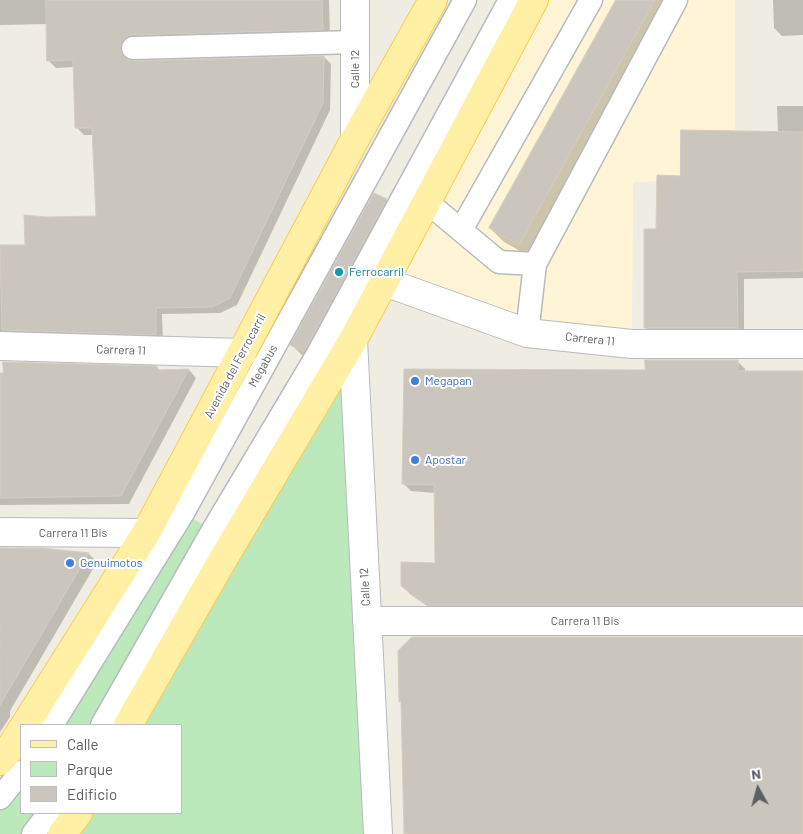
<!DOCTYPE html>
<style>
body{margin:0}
#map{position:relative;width:803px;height:834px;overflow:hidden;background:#efece1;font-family:Barlow,sans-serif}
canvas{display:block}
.legend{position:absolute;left:20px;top:724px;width:162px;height:90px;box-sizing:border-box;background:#fff;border:1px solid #bdbfc1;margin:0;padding:6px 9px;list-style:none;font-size:15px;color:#5a5f64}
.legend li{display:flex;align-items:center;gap:10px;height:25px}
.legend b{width:25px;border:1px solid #bdbfc1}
.north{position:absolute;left:733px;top:764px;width:50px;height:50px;-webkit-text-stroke:4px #fff;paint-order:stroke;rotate:353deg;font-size:14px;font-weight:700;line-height:20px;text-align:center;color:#5a5f64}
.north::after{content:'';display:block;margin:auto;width:18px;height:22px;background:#5a5f64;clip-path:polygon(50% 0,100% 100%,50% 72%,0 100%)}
</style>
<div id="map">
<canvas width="803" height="834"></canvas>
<ul class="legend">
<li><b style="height:6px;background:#fff0a6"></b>Calle</li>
<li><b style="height:14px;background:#bbe9bb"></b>Parque</li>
<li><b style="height:14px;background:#cac6be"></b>Edificio</li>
</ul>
<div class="north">N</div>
</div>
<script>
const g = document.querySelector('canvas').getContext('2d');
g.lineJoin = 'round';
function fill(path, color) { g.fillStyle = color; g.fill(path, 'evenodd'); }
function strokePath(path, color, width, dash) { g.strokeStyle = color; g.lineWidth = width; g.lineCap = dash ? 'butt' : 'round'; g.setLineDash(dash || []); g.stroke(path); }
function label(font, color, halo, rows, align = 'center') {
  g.font = font + ' Barlow,sans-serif'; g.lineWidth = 4; g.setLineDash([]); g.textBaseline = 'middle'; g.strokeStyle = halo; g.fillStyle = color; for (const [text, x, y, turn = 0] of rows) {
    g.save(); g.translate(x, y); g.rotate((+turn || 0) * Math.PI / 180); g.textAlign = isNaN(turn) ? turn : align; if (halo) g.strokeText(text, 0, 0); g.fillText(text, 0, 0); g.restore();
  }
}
const commercial = new Path2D(`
 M 534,0 L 735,0 L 735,179 L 633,182 L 632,344 L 385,282 Z`);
const green = new Path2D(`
 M 353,340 L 378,834 L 62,834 L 78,813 L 181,813 L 181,725 L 128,725 Z
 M 183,513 L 213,530 L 102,725 L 52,725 Z
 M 21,772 L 21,813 L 49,813 L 33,834 L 0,834 L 0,798 Z`);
const shadow = new Path2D(`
 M 0,0 L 329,0 L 330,37 L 127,57 L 128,61 L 324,57 L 331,64 L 330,110 L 237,305 L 220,313 L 162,314 L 163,342 L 0,337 L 0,246 L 26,246 L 47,218 L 97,217 L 93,135 L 84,135 L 76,127 L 75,67 L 56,68 L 49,61 L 48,24 L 0,25 Z
 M 617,0 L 677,0 L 533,258 L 504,242 L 490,228 Z
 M 773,0 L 803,0 L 803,35 L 782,36 L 774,28 Z
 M 777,106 L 803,106 L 803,278 L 744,279 L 744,335 L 653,335 L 646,328 L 657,230 L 681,177 L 778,133 Z
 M 386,200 L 400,214 L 306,359 L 292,345 Z
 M 737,361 L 745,369 L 745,372 L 803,372 L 803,613 L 437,613 L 410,594 L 402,585 L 436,564 L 435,493 L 411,491 L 403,483 L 646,371 Z
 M 157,367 L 160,371 L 189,370 L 196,378 L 129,504 L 0,505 L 0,374 Z
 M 0,549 L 42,549 L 89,554 L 97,562 L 10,711 L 10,717 L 0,732 Z`);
const building = new Path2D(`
 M 46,0 L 322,0 L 323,30 L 133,35 L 126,37 L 121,42 L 120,49 L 122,55 L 127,60 L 133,61 L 324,56 L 323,103 L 230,298 L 213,307 L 156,308 L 156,335 L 2,330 L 0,245 L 25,245 L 24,215 L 47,217 L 96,216 L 92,128 L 75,128 L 73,60 L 47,61 Z
 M 616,0 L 655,0 L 519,245 L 489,228 Z
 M 681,130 L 803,132 L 803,271 L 737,272 L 738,328 L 644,328 L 644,229 L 656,229 L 657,175 L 680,176 Z
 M 374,193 L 387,199 L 304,352 L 290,345 Z
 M 645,360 L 738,360 L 738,371 L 803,371 L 803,605 L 427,605 L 401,586 L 401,562 L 435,563 L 434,485 L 402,484 L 404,369 L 645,370 Z
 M 3,362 L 157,366 L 157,370 L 189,369 L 121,496 L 0,498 L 0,373 L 3,373 Z
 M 0,548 L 42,548 L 89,553 L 0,705 Z
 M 412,637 L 803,637 L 803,834 L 404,834 L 401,701 L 399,702 L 398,651 Z`);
const lane = new Path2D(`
 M 133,48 L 355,42
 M 427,202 L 499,262 L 535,264 L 676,0
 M 461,230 L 591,0
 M 527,333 L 535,264
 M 52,725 L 183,513 L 465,0
 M 102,725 L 213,530 L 315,359 L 510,0
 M 0,798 L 21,772
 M 33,834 L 49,813`);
const street = new Path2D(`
 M 355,0 L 355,139
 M 385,282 L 527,333 L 632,344 L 803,344
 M 353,340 L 378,834
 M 0,346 L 242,353
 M 0,532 L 146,533
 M 367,621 L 803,621`);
const primary = new Path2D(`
 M 25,725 L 146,533 L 355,139 L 433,0
 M 128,725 L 219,566 L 353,340 L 534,0
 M 0,761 L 9,750 L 21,731
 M 62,834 L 78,813`);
const markers = [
 [339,272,5,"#0f9aa8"],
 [415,381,5,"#3f7fe0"],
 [415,460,5,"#3f7fe0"],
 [70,563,5,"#3f7fe0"]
];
const streetNames = [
 ["Calle 12",355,69,-90],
 ["Carrera 11",590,339,6],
 ["Carrera 11",121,350,2],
 ["Avenida del Ferrocarril",235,366,-62],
 ["Megabus",263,366,-61],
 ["Carrera 11 Bis",73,533],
 ["Calle 12",365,587,-93],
 ["Carrera 11 Bis",585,621]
];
const cultureNames = [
 ["Ferrocarril",349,272]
];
const shopNames = [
 ["Megapan",425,381],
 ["Apostar",425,460],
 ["Genuimotos",80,563]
];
fill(commercial, '#fff5d6');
fill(green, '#bbe9bb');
fill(shadow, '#0003');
fill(building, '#cac6be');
strokePath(building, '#d4cdbf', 1);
strokePath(lane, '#b7bac0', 25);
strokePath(street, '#b7bac0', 30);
strokePath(primary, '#ffcb4a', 30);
strokePath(lane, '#fff', 22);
strokePath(street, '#fff', 28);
strokePath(primary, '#fff0a6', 28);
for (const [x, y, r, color] of markers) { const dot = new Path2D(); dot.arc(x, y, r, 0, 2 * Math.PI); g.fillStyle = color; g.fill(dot); strokePath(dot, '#fff', 2); }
label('12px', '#5a5f64', '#fff', streetNames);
label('12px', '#0d838f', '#fff', cultureNames, 'left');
label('12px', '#366cbe', '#fff', shopNames, 'left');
</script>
